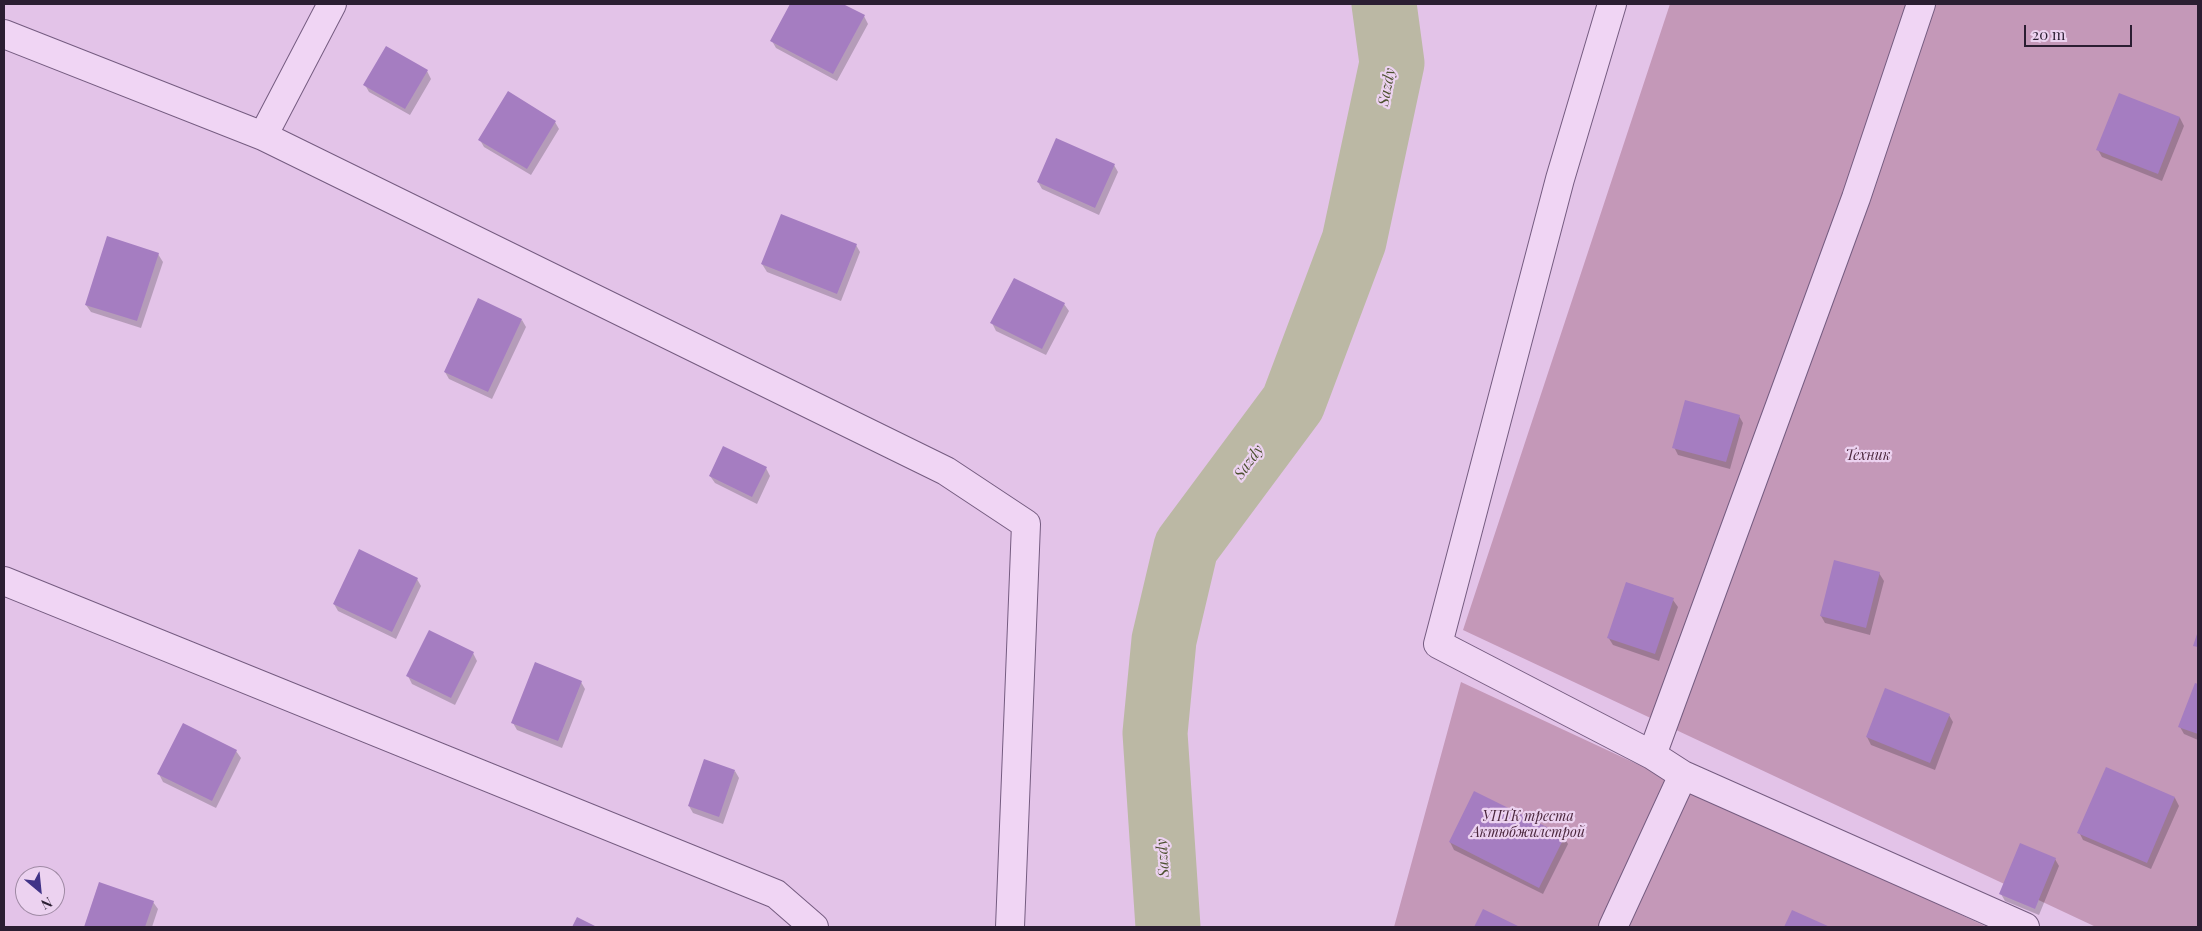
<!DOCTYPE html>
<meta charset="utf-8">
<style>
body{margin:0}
#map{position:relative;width:2202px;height:931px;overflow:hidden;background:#e3c3e8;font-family:"Playfair Display",serif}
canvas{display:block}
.frame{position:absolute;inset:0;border:5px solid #2b1e32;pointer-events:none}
.north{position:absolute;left:15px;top:866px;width:50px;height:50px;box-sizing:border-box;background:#ecd2f0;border:1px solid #9f8aa4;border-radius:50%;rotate:152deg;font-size:14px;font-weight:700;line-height:20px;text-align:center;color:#2b1e32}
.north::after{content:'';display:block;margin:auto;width:18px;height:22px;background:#403387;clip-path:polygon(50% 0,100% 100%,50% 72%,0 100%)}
.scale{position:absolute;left:2024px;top:25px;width:108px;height:22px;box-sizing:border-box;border:2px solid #2b1e32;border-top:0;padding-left:6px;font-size:15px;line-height:18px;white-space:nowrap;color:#2b1e32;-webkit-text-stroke:4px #ecd2f0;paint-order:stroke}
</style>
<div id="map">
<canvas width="2202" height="931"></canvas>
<div class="frame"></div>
<div class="north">N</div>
<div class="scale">20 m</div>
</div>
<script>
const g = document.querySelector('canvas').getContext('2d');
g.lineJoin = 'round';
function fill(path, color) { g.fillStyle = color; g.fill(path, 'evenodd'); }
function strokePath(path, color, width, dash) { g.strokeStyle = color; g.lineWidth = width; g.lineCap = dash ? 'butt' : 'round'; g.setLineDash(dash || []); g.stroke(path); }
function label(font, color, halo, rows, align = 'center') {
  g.font = font + ' "Playfair Display",serif'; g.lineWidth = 4.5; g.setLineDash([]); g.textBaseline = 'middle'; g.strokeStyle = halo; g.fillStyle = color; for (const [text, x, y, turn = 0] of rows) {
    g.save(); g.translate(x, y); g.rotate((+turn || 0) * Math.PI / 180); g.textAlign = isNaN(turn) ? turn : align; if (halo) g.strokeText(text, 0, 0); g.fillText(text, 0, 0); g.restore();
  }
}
const green = new Path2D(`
 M 1670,4 L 2198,4 L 2198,927 L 2096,927 L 1463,630 Z
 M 1461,682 L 1987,927 L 1394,927 Z`);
const shadow = new Path2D(`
 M 792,4 L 840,4 L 864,16 L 868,24 L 837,81 L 776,48 L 772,41 Z
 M 427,71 L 431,79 L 410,115 L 369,92 L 365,85 Z
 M 2119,95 L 2180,118 L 2184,126 L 2162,181 L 2102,157 L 2098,150 Z
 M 555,122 L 559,129 L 531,175 L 484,147 L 480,140 Z
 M 1114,165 L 1118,172 L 1099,215 L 1042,189 L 1038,182 Z
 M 856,245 L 860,252 L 841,301 L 767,272 L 762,264 Z
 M 158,254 L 163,262 L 141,328 L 91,312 L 86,305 Z
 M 1064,304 L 1069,311 L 1046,355 L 996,331 L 992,323 Z
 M 522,320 L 526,327 L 492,399 L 449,379 L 445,372 Z
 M 1739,416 L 1743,423 L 1730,469 L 1678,455 L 1674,447 Z
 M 766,468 L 770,476 L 757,504 L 715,483 L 710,476 Z
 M 1879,573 L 1884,581 L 1870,635 L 1825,623 L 1821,616 Z
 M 417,579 L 421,586 L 396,639 L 338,611 L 334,604 Z
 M 1673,600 L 1678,607 L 1659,661 L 1613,645 L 1608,637 Z
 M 473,653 L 477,661 L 455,705 L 412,684 L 408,676 Z
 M 581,682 L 585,689 L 562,748 L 517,730 L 513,723 Z
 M 2196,685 L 2198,685 L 2198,740 L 2184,734 L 2180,727 Z
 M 1949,715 L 1953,722 L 1935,770 L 1871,745 L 1867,737 Z
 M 236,751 L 241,758 L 216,808 L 163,782 L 159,774 Z
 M 2106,769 L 2175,798 L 2179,806 L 2151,869 L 2083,840 L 2079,832 Z
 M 735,771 L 739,778 L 723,824 L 693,813 L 689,806 Z
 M 1564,837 L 1568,844 L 1543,894 L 1454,850 L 1450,842 Z
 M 2055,859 L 2059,866 L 2039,915 L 2005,901 L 2001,894 Z
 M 100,884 L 153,902 L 158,909 L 152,927 L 86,927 Z`);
const river = new Path2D(`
 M 1168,927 L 1155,733 L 1164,640 L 1186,547 L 1293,403 L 1354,241 L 1392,63 L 1384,4`);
const building = new Path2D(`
 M 790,4 L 843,4 L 865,15 L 833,74 L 770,41 Z
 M 386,46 L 428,70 L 405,109 L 363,85 Z
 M 508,91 L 556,121 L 527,169 L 478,140 Z
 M 2119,93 L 2180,117 L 2158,174 L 2096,150 Z
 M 1056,138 L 1115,164 L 1095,208 L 1037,182 Z
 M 781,214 L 857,244 L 837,294 L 761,264 Z
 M 107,236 L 159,253 L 137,321 L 85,305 Z
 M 1014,278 L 1065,303 L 1042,349 L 990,323 Z
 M 478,298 L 522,319 L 488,392 L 444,372 Z
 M 1685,400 L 1740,415 L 1726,462 L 1672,448 Z
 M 723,446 L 767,467 L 752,497 L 709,476 Z
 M 359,549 L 418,578 L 392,632 L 333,604 Z
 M 1834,560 L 1880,572 L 1866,628 L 1820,616 Z
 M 1626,582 L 1674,598 L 1655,654 L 1607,638 Z
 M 429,630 L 474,652 L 451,698 L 406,676 Z
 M 2198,631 L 2198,647 L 2193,646 Z
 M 535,662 L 582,681 L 558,741 L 511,723 Z
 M 2195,683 L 2198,684 L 2198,734 L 2178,727 Z
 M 1885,688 L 1950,714 L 1930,763 L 1866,737 Z
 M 183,723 L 237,750 L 212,801 L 157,774 Z
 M 704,759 L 735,770 L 719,817 L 688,806 Z
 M 2106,767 L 2175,797 L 2147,863 L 2077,833 Z
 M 1474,791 L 1565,836 L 1539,888 L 1449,842 Z
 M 2020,843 L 2056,858 L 2035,909 L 1999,894 Z
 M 99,882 L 154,901 L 145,927 L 84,927 Z
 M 1483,909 L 1520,927 L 1474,927 Z
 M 1792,910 L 1830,927 L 1784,927 Z
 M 577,917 L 597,927 L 572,927 Z`);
const minor = new Path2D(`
 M 1612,4 L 1560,179 L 1438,644 L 1652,755 L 1856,198 L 1921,4
 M 4,34 L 263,136 L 946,471 L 1026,524 L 1010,927
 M 263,136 L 332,4
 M 4,581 L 776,894 L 814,927
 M 1652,755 L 1683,775 L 2025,927
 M 1613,927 L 1683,775`);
const parkNames = [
 ["Техник",1868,456],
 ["УПТК треста",1528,817],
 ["Актюбжилстрой",1528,833]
];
const waterNames = [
 ["Sazdy",1387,87,-79],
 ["Sazdy",1249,462,-54],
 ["Sazdy",1163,858,-94]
];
fill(green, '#c498b8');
fill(shadow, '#0003');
strokePath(river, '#bbb8a4', 65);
fill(building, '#a57dc1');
strokePath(minor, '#755c80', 30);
strokePath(minor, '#f0d5f4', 28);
label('italic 14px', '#4b273d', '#ecd2f0', parkNames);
label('italic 15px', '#4c502f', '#ecd2f0', waterNames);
</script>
